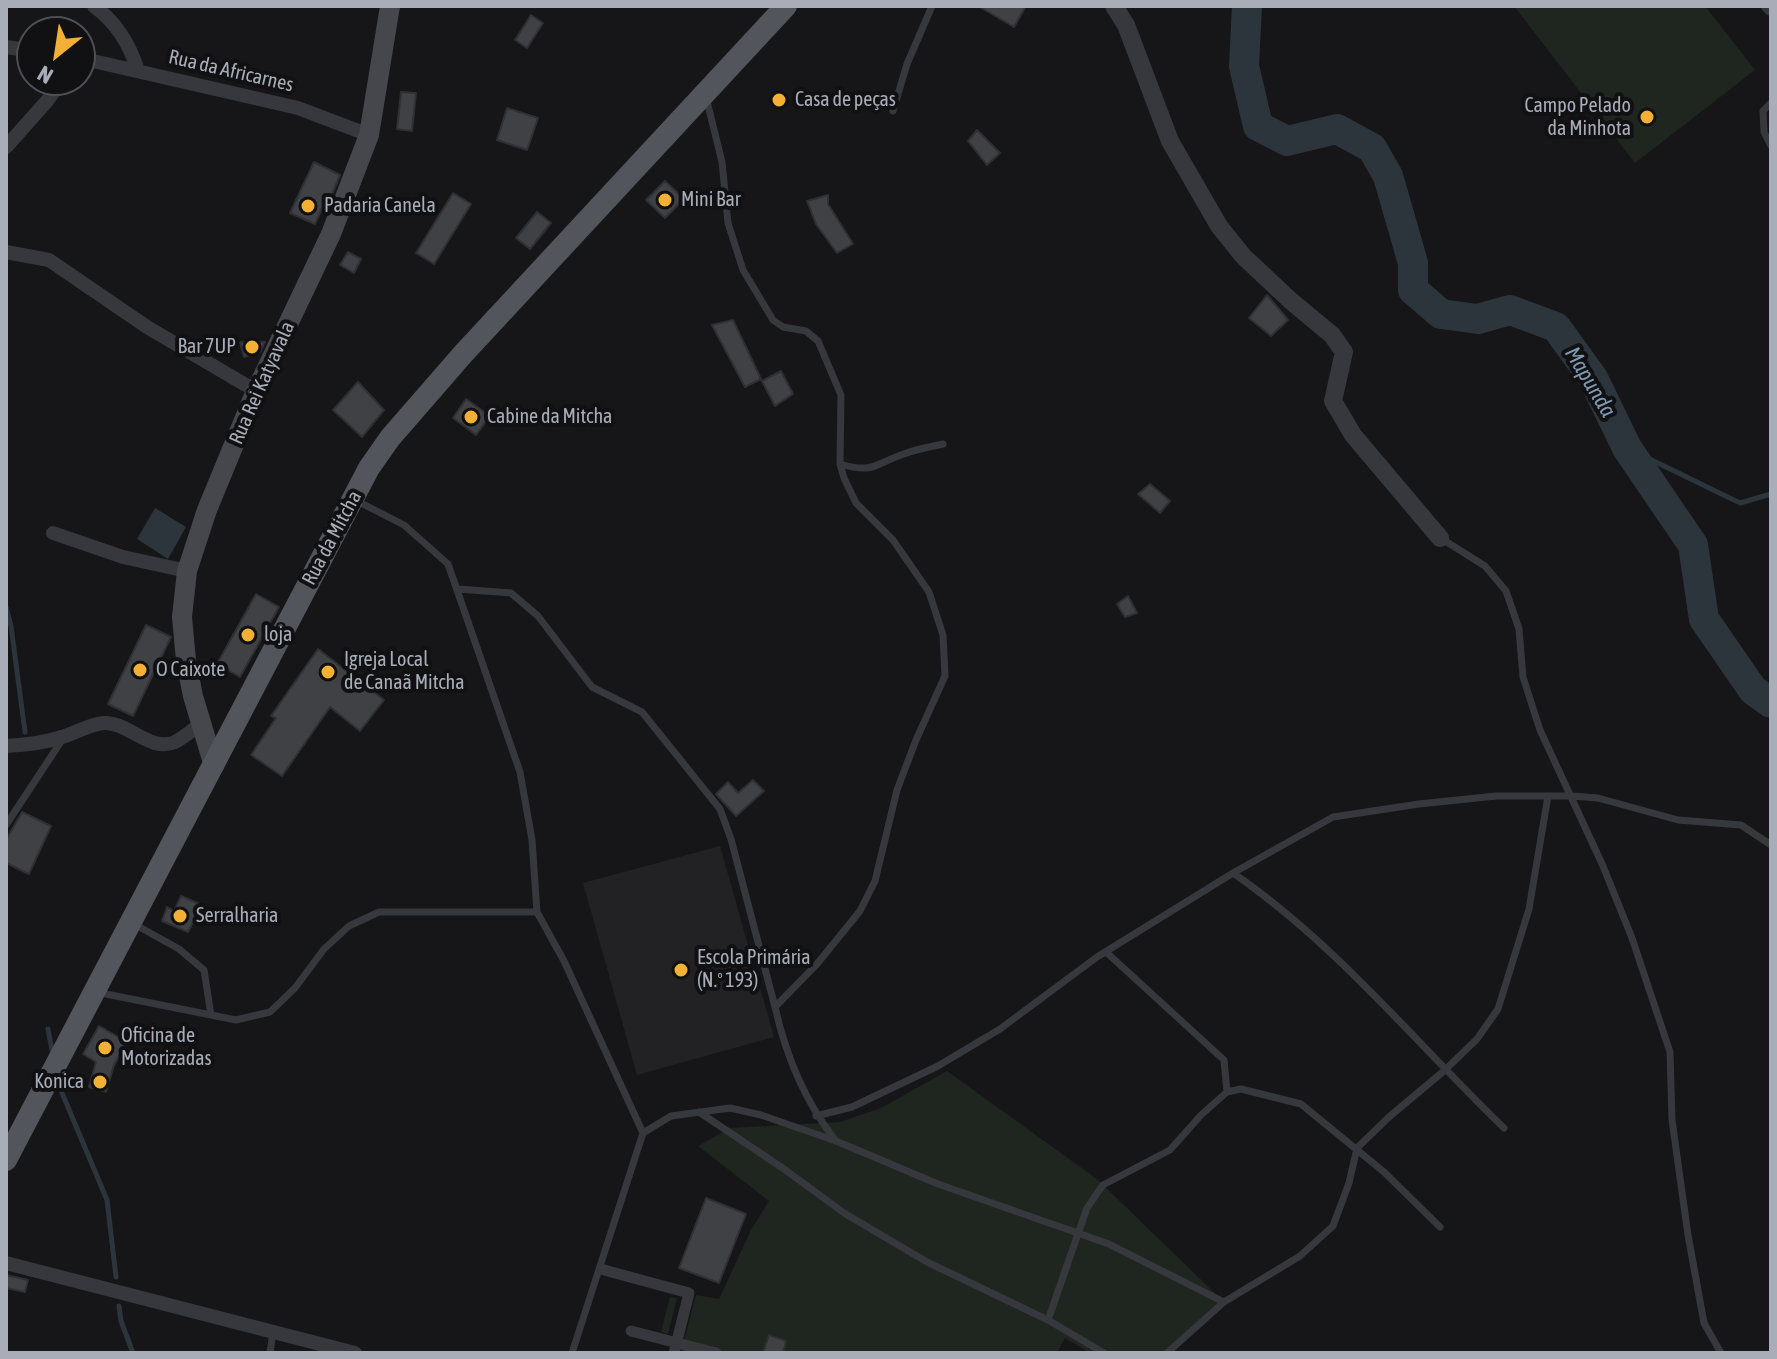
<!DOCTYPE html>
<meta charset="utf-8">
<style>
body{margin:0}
#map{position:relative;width:1777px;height:1359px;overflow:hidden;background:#161618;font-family:"Asap Condensed",sans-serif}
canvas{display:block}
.frame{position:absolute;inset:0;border:8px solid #a8adb8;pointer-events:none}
.north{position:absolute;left:16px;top:16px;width:80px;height:80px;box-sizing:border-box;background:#111113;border:2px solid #4d4f55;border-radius:50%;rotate:210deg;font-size:22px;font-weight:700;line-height:32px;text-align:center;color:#a8adb8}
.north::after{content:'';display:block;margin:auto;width:28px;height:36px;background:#f2b134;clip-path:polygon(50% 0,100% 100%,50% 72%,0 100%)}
</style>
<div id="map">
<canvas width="1777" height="1359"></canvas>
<div class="frame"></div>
<div class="north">N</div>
</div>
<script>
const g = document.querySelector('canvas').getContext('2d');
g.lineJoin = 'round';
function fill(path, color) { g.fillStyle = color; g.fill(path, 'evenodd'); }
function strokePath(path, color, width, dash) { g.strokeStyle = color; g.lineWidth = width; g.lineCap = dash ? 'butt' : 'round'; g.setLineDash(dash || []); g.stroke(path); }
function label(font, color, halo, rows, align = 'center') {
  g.font = font + ' "Asap Condensed",sans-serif'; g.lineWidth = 8; g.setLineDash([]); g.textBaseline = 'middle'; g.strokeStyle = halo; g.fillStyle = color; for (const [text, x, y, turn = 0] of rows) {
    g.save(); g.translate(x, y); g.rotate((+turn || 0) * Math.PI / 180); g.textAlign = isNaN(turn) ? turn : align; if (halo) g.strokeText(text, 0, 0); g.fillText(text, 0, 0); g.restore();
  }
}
const built = new Path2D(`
 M 720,846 L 774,1037 L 637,1075 L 583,883 Z`);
const green = new Path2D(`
 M 1514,6 L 1705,6 L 1755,70 L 1635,163 Z
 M 947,1071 L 1097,1179 L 1224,1302 L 1168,1353 L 1090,1353 L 1065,1338 L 1057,1353 L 681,1353 L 696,1295 L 719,1299 L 751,1230 L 769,1201 L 698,1146 L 730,1128 L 840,1122 L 881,1108 Z
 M 670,1297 L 677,1298 L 668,1334 L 661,1332 Z`);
const water = new Path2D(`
 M 155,508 L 186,527 L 168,559 L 137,539 Z`);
const stream = new Path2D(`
 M 1627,448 L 1740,503 L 1771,494
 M 6,607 L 11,626 L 25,732
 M 48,1029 L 53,1055
 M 57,1081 L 107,1200 L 116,1277
 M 119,1306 L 121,1321 L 133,1353`);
const river = new Path2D(`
 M 1247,6 L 1244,66 L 1258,126 L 1287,141 L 1337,129 L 1372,148 L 1388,176 L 1413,263 L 1413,290 L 1441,314 L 1478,319 L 1510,310 L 1556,327 L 1593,378 L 1627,448 L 1693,545 L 1704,619 L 1753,690 L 1771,703`);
const building = new Path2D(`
 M 978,6 L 1026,6 L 1014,27 Z
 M 531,15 L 543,23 L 527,48 L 515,40 Z
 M 401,92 L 416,93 L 412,131 L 397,129 Z
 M 507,108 L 538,118 L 527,150 L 497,140 Z
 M 977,130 L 1000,153 L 987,165 L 968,141 Z
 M 314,162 L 340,175 L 331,197 L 328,196 L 315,224 L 290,213 Z
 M 665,181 L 684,199 L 665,218 L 646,200 Z
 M 453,193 L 471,204 L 434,264 L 416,253 Z
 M 828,195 L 828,204 L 853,244 L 837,253 L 816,224 L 807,201 Z
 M 537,212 L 551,223 L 530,249 L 516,238 Z
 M 348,252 L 361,259 L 354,273 L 340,265 Z
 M 1267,295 L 1288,320 L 1271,336 L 1249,318 Z
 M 733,320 L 761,379 L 745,387 L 712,325 Z
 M 240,342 L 265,342 L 260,352 L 244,357 Z
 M 781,371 L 793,394 L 775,406 L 762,381 Z
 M 358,382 L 384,410 L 362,437 L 333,410 Z
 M 466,399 L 490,416 L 476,435 L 453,418 Z
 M 1150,484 L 1170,501 L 1160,513 L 1138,494 Z
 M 256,594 L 279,607 L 240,677 L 217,664 Z
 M 1128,596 L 1137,613 L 1125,617 L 1117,604 Z
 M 146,625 L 171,637 L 133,716 L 108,704 Z
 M 318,649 L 384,700 L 360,731 L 330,707 L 282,776 L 251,755 L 276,718 L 271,716 Z
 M 753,780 L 764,791 L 736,816 L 716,794 L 728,782 L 738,793 Z
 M 22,812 L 51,826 L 29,874 L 6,863 L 6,840 Z
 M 181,896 L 202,905 L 188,932 L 162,921 L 167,907 L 174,911 Z
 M 99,1026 L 127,1042 L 114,1065 L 106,1092 L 89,1087 L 96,1062 L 83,1054 Z
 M 706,1198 L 746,1214 L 719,1283 L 679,1268 Z
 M 6,1275 L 28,1280 L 25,1292 L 6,1288 Z
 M 769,1335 L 786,1341 L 783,1353 L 763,1353 Z`);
const service = new Path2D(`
 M 706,97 L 722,162 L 728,223 L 743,270 L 773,320 L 783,327 L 806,331 L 818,341 L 841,395 L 840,464 L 844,478 L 856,503 L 893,540 L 929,592 L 943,635 L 945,676 L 916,740 L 897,790 L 875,881 L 860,911 L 817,964 L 775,1007 C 786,1056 805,1102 836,1141
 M 1771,103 L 1763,111 L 1764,132 L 1771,146
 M 893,111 L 907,64 L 932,6
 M 840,464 C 874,474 874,464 904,454 C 916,449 930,447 943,444
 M 355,500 L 404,525 L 448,564 L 520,772 L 532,840 L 537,912 L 564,961 L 643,1133 L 572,1353
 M 1442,539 L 1485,566 L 1506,591 L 1519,629 L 1523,677 L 1540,730 L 1603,866 L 1632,938 L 1670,1052 L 1672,1120 L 1688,1235 L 1704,1323 L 1721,1353
 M 458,589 L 511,593 L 538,616 L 592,687 L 642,712 L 720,809 L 731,839 L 775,1007
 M 6,825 L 62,740
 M 1233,873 C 1336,944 1415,1042 1504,1128
 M 134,924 L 179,949 L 204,970 L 211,1015
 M 1106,952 L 1224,1060 L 1227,1092
 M 96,992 L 236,1020 L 270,1012 L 295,988 L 324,949 L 349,926 L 379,912 L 537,912
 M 699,1112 L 784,1169 L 844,1213 L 927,1262 L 1048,1320 L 1104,1353
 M 816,1116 L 852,1107 L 938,1066 L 1000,1029 L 1097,957 L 1233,873 L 1333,817 L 1419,804 L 1496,796 L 1572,796 L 1598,798 L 1678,820 L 1741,825 L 1771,845
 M 643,1133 L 671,1116 L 730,1108 L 761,1115 L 836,1141 L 938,1184 L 1109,1244 L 1224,1302
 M 1048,1320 L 1087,1208 L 1103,1185 L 1170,1150 L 1201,1115 L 1227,1092 L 1241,1089 L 1301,1104 L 1384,1172 L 1440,1227
 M 270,1353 L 273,1332
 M 1167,1353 L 1224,1302 L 1300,1256 L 1333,1226 L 1349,1183 L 1357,1148 L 1389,1117 L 1445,1070 L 1477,1039 L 1498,1009 L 1529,909 L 1548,796`);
const pedestrian = new Path2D(`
 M 604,1270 L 689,1293 L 674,1353
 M 631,1331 L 716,1353`);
const minor = new Path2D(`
 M 94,6 C 117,23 129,44 138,70
 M 1768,6 L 1771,9
 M 6,47 L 32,51
 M 80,58 L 298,108 L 369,135
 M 6,147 L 47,101 L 62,80
 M 6,252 L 49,260 L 147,327 L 256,391
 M 53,533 L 123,557 L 187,571
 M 6,746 C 25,745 44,743 62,737 C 76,733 89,724 104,723 C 128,722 151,753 175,742 C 185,737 193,729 201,724
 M 6,1263 L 355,1353`);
const tertiary = new Path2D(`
 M 1114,6 L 1126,25 L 1170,141 L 1219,226 L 1243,256 L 1291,301 L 1332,335 L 1344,352 L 1333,401 L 1353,435 L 1440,538`);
const secondary = new Path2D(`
 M 214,766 L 193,696 L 186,661 L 182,617 L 187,571 L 207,510 L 256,391 L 331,234 L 369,135 L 390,6`);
const primary = new Path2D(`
 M 6,1160 L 369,468 L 390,438 L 463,354 L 786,6`);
const markers = [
 [779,100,8,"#f2b134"],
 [1647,117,8,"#f2b134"],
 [665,200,8,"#f2b134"],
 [308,206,8,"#f2b134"],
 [252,347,8,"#f2b134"],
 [471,417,8,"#f2b134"],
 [248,635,8,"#f2b134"],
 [140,670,8,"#f2b134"],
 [328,672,8,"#f2b134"],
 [180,916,8,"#f2b134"],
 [681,970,8,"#f2b134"],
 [105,1048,8,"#f2b134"],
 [100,1082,8,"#f2b134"]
];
const streetNames = [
 ["Rua da Africarnes",231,71,13],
 ["Rua Rei Katyavala",262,383,-66],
 ["Rua da Mitcha",332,538,-62]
];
const poiNames = [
 ["Casa de peças",795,100],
 ["Campo Pelado",1631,106,"right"],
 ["da Minhota",1631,129,"right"],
 ["Mini Bar",681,200],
 ["Padaria Canela",324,206],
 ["Bar 7UP",236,347,"right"],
 ["Cabine da Mitcha",487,417],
 ["loja",264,635],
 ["Igreja Local",344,660],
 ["de Canaã Mitcha",344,683],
 ["O Caixote",156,670],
 ["Serralharia",196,916],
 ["Escola Primária",697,958],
 ["(N.º 193)",697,981],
 ["Oficina de",121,1036],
 ["Motorizadas",121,1059],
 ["Konica",84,1082,"right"]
];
const waterNames = [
 ["Mapunda",1590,382,59]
];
fill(built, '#222225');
fill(green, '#1e261f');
fill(water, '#2c353c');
strokePath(stream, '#2c353c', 5);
strokePath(river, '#2c353c', 30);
fill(building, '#404145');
strokePath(building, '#303034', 2);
strokePath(service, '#37383d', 7);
strokePath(pedestrian, '#37383d', 11);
strokePath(minor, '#37383d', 14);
strokePath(tertiary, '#37383d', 18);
strokePath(secondary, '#45474d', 20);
strokePath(primary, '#53555c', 22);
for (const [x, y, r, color] of markers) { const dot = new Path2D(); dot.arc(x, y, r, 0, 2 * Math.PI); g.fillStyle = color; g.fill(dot); strokePath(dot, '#111113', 3); }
label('20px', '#a8adb8', '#111113', streetNames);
label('20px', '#a8adb8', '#111113', poiNames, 'left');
label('italic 22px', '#7f9bb3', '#111113', waterNames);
</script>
